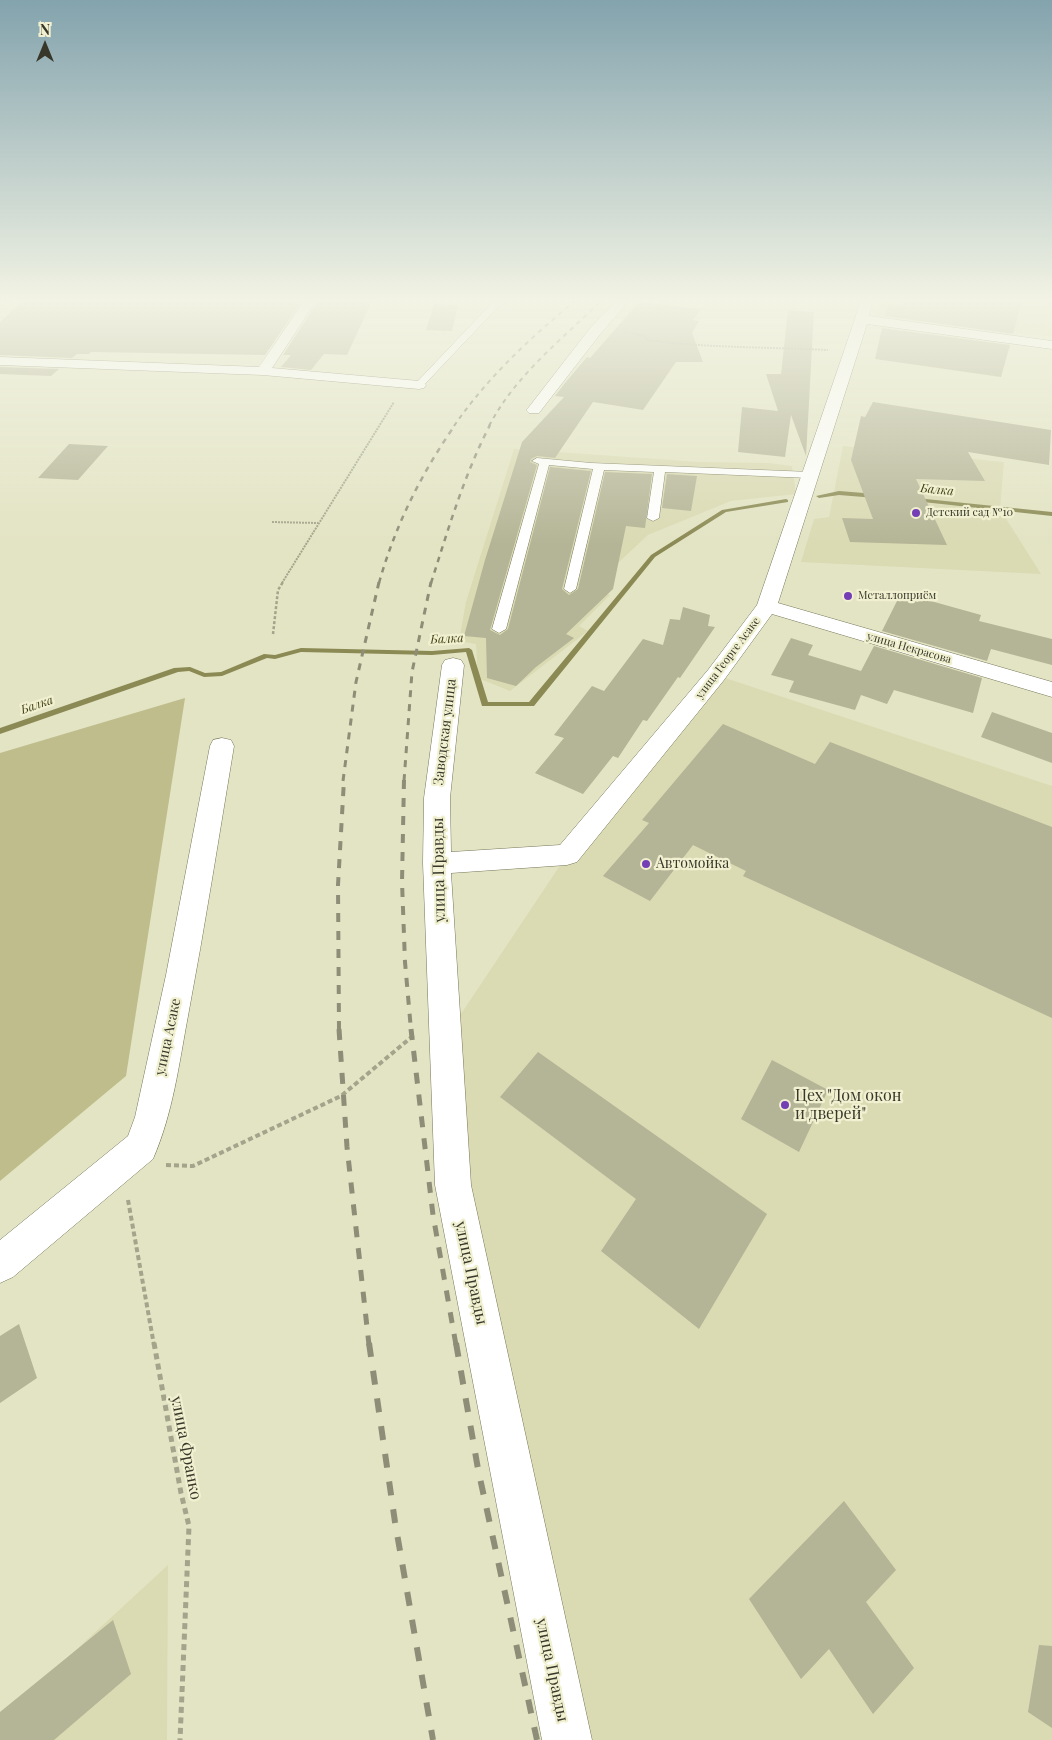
<!DOCTYPE html>
<meta charset="utf-8">
<style>
body{margin:0}
#map{position:relative;width:1052px;height:1740px;overflow:hidden;background:#e3e4c4;font-family:"Playfair Display",serif}
canvas{display:block}
.north{position:absolute;left:20px;top:20px;width:50px;height:50px;-webkit-text-stroke:4px #f1f1d1;paint-order:stroke;rotate:0deg;font-size:14px;font-weight:700;line-height:20px;text-align:center;color:#37372a}
.north::after{content:'';display:block;margin:auto;width:18px;height:22px;background:#37372a;clip-path:polygon(50% 0,100% 100%,50% 72%,0 100%)}
</style>
<div id="map">
<canvas width="1052" height="1740"></canvas>
<div class="north">N</div>
</div>
<script>
const g = document.querySelector('canvas').getContext('2d');
g.lineJoin = 'round';
function fill(path, color) { g.fillStyle = color; g.fill(path, 'evenodd'); }
function strokePath(path, color, width, dash) { g.strokeStyle = color; g.lineWidth = width; g.lineCap = dash ? 'butt' : 'round'; g.setLineDash(dash || []); g.stroke(path); }
function label(font, color, halo, rows, align = 'center') {
  g.font = font + ' "Playfair Display",serif'; g.lineWidth = 4.5; g.setLineDash([]); g.textBaseline = 'middle'; g.strokeStyle = halo; g.fillStyle = color; for (const [text, x, y, turn = 0] of rows) {
    g.save(); g.translate(x, y); g.rotate((+turn || 0) * Math.PI / 180); g.textAlign = isNaN(turn) ? turn : align; if (halo) g.strokeText(text, 0, 0); g.fillText(text, 0, 0); g.restore();
  }
}
const built = new Path2D(`
 M 881,301 L 1052,301 L 1052,337 L 876,316 Z
 M 843,446 L 1004,462 L 1000,509 L 1041,574 L 801,562 L 814,519 L 829,517 Z
 M 514,449 L 700,462 L 769,463 L 792,466 L 796,494 L 731,501 L 648,535 L 592,587 L 610,595 L 579,626 L 588,631 L 510,691 L 478,678 L 476,644 L 459,641 L 466,602 Z
 M 716,675 L 1052,786 L 1052,1740 L 567,1740 L 445,1038 L 567,855 Z
 M 168,1565 L 167,1740 L 0,1740 L 0,1720 Z`);
const green = new Path2D(`
 M 185,698 L 126,1076 L 0,1181 L 0,753 Z`);
const stream = new Path2D(`
 M 839,491 L 876,494 L 879,496 L 876,498 L 839,495 L 819,498 L 816,496 Z
 M 916,498 L 1052,512 L 1052,516 L 914,501 L 913,500 Z
 M 786,499 L 788,500 L 788,502 L 726,512 L 655,557 L 534,706 L 482,706 L 466,652 L 432,655 L 301,652 L 275,659 L 267,658 L 222,676 L 204,677 L 189,671 L 178,672 L 0,734 L 0,728 L 174,668 L 190,667 L 205,673 L 221,672 L 264,654 L 275,655 L 301,648 L 432,651 L 469,648 L 472,650 L 488,702 L 529,702 L 651,555 L 722,510 Z`);
const building = new Path2D(`
 M 22,301 L 302,301 L 265,355 L 91,352 L 89,354 L 77,354 L 72,358 L 0,355 L 0,322 Z
 M 318,301 L 372,301 L 347,355 L 324,354 L 311,370 L 281,367 L 291,355 L 283,355 Z
 M 902,301 L 1022,301 L 1013,334 L 885,316 L 888,304 L 902,306 Z
 M 639,302 L 701,309 L 693,320 L 699,321 L 692,333 L 703,362 L 676,362 L 643,410 L 593,402 L 555,458 L 537,456 L 531,459 L 530,462 L 537,465 L 490,630 L 500,635 L 508,629 L 550,467 L 591,471 L 562,589 L 569,595 L 578,589 L 605,472 L 652,474 L 645,528 L 626,526 L 613,589 L 566,634 L 574,638 L 536,667 L 516,686 L 487,678 L 486,638 L 464,636 L 485,560 L 522,442 L 564,397 L 555,396 L 565,383 L 587,357 L 590,358 Z
 M 434,304 L 458,305 L 452,331 L 426,330 Z
 M 788,310 L 814,312 L 806,456 L 791,415 L 785,457 L 738,452 L 742,407 L 778,411 L 766,374 L 781,374 Z
 M 882,328 L 1010,345 L 1001,377 L 875,359 Z
 M 0,367 L 59,369 L 51,376 L 0,374 Z
 M 873,402 L 1051,430 L 1049,465 L 968,452 L 985,481 L 916,479 L 947,545 L 850,542 L 842,518 L 873,519 L 851,460 L 861,416 L 865,417 Z
 M 69,444 L 108,446 L 78,480 L 38,478 Z
 M 667,474 L 697,476 L 691,511 L 662,508 Z
 M 899,597 L 918,602 L 920,598 L 981,615 L 979,621 L 1052,639 L 1052,665 L 991,649 L 987,661 L 882,631 Z
 M 683,607 L 710,615 L 708,626 L 715,627 L 680,678 L 678,677 L 647,721 L 643,720 L 618,758 L 613,756 L 583,794 L 535,773 L 564,738 L 554,735 L 592,686 L 604,691 L 643,639 L 663,645 L 670,619 L 680,620 Z
 M 791,638 L 813,645 L 808,655 L 861,671 L 874,646 L 982,678 L 973,713 L 894,690 L 887,704 L 861,695 L 855,710 L 789,692 L 794,681 L 771,675 Z
 M 992,712 L 1052,733 L 1052,763 L 981,737 Z
 M 723,724 L 815,764 L 830,742 L 1052,827 L 1052,1018 L 743,876 L 746,871 L 693,845 L 650,901 L 603,876 L 649,823 L 642,820 Z
 M 538,1052 L 767,1214 L 699,1329 L 601,1251 L 636,1199 L 500,1097 Z
 M 772,1060 L 828,1090 L 799,1152 L 741,1119 Z
 M 19,1324 L 37,1378 L 0,1403 L 0,1336 Z
 M 844,1501 L 896,1570 L 866,1602 L 914,1668 L 873,1714 L 829,1649 L 801,1679 L 749,1599 Z
 M 113,1620 L 131,1674 L 54,1740 L 0,1740 L 0,1712 Z
 M 1039,1645 L 1052,1646 L 1052,1728 L 1028,1712 Z`);
const pathFar3 = new Path2D(`
 M 623,332 L 645,336 L 647,340 C 707,348 768,347 828,350
 M 272,522 L 318,523
 M 282,583 L 394,402`);
const pathFar2 = new Path2D(`
 M 273,634 L 278,590 L 283,582`);
const pathFar1 = new Path2D(`
 M 166,1165 L 193,1166 L 341,1096 L 414,1035
 M 128,1200 L 154,1345`);
const path = new Path2D(`
 M 154,1343 L 181,1493 L 189,1526 L 180,1740`);
const lane = new Path2D(`
 M 498,301 L 508,301 L 496,309 L 422,387 L 416,387 L 416,383 L 490,305 Z
 M 537,458 L 591,463 L 810,472 L 815,475 L 810,478 L 665,472 L 659,518 L 653,521 L 647,518 L 654,472 L 604,470 L 576,589 L 570,593 L 564,589 L 593,469 L 549,465 L 506,629 L 499,633 L 492,629 L 539,464 L 532,461 Z`);
const street = new Path2D(`
 M 0,301 L 7,301 L 4,305 L 0,306 Z
 M 304,301 L 316,301 L 272,368 L 419,381 L 424,382 L 426,385 L 424,388 L 419,389 L 263,375 L 0,365 L 0,357 L 259,367 Z
 M 616,301 L 629,301 L 601,333 L 539,413 L 529,413 L 526,410 L 529,407 L 591,327 Z
 M 860,301 L 872,301 L 869,316 L 1052,341 L 1052,349 L 867,324 L 778,603 L 1052,682 L 1052,697 L 772,614 L 724,680 L 577,862 L 567,865 L 451,873 L 471,1185 L 592,1740 L 542,1740 L 435,1185 L 423,863 L 424,798 L 442,665 L 445,660 L 453,658 L 461,660 L 464,665 L 450,798 L 451,852 L 560,845 L 708,670 L 757,605 L 855,319 Z
 M 222,738 L 231,740 L 234,746 C 219,836 205,926 188,1016 C 179,1064 173,1113 153,1159 L 13,1277 L 0,1283 L 0,1240 L 128,1136 L 135,1117 L 166,975 L 210,746 L 213,740 Z`);
const railFar5 = new Path2D(`
 M 454,426 C 487,378 530,338 575,301
 M 489,426 C 515,376 561,340 601,301`);
const railFar4 = new Path2D(`
 M 379,583 C 395,526 421,474 455,425
 M 431,583 C 448,530 464,475 490,425`);
const railFar3 = new Path2D(`
 M 343,781 L 356,682 L 379,582
 M 404,781 L 412,672 L 431,582`);
const railFar2 = new Path2D(`
 M 404,780 L 402,882 L 405,962 L 411,1030
 M 339,1030 L 338,885 L 344,780`);
const railFar1 = new Path2D(`
 M 339,1029 L 347,1147 L 369,1345
 M 411,1029 L 433,1215 L 456,1345`);
const rail = new Path2D(`
 M 369,1343 L 395,1522 L 433,1740
 M 456,1343 L 478,1469 L 537,1740`);
const markers = [
 [916,513,5,"#743eb5"],
 [848,596,5,"#743eb5"],
 [646,864,5,"#743eb5"],
 [785,1105,5,"#743eb5"]
];
const farPoinames = [
 ["Детский сад №10",926,513],
 ["Металлоприём",858,596]
];
const farStreetnames = [
 ["улица Некрасова",909,648,16],
 ["улица Георге Асаке",728,658,-53]
];
const farWaternames = [
 ["Балка",937,490,6],
 ["Балка",447,639,-3],
 ["Балка",37,705,-19]
];
const streetNames = [
 ["Заводская улица",445,732,-83],
 ["улица Асаке",168,1037,-78]
];
const poiNames = [
 ["Автомойка",656,864]
];
const nearStreetnames = [
 ["улица Правды",439,870,-91],
 ["улица Правды",471,1273,78],
 ["улица Франко",186,1448,79],
 ["улица Правды",552,1670,78]
];
const nearPoinames = [
 ["Цех \"Дом окон",795,1096],
 ["и дверей\"",795,1114]
];
fill(built, '#dadab3');
fill(green, '#bebd8b');
fill(stream, '#8b8a54');
fill(building, '#b4b496');
strokePath(lane, '#76765a', 1);
strokePath(street, '#76765a', 1);
strokePath(pathFar3, '#a3a48b', 2, [2, 1]);
strokePath(pathFar2, '#a3a48b', 2.5, [3, 2]);
strokePath(pathFar1, '#a3a48b', 4, [5, 3]);
strokePath(path, '#a3a48b', 5, [6, 4.5]);
fill(lane, '#fff');
fill(street, '#fff');
strokePath(railFar5, '#8e8e78', 2, [4.5, 4.5]);
strokePath(railFar4, '#8e8e78', 2.5, [5.5, 5.5]);
strokePath(railFar3, '#8e8e78', 3, [7, 7]);
strokePath(railFar2, '#8e8e78', 4, [9, 9]);
strokePath(railFar1, '#8e8e78', 5, [11, 11]);
strokePath(rail, '#8e8e78', 6, [14, 14]);
const sky = g.createLinearGradient(0, 0, 0, 545);
sky.addColorStop(0, '#83a3ad');
sky.addColorStop(0.55, '#f2f3e4');
sky.addColorStop(1, '#f2f3e400');
g.fillStyle = sky;
g.fillRect(0, 0, 1052, 545);
for (const [x, y, r, color] of markers) { const dot = new Path2D(); dot.arc(x, y, r, 0, 2 * Math.PI); g.fillStyle = color; g.fill(dot); strokePath(dot, '#f1f1d1', 2); }
label('11px', '#37372a', '#f1f1d1', farPoinames, 'left');
label('11px', '#37372a', '#f1f1d1', farStreetnames);
label('italic 12px', '#3f3e12', '#f1f1d1', farWaternames);
label('14px', '#37372a', '#f1f1d1', streetNames);
label('14px', '#37372a', '#f1f1d1', poiNames, 'left');
label('16px', '#37372a', '#f1f1d1', nearStreetnames);
label('16px', '#37372a', '#f1f1d1', nearPoinames, 'left');
</script>
